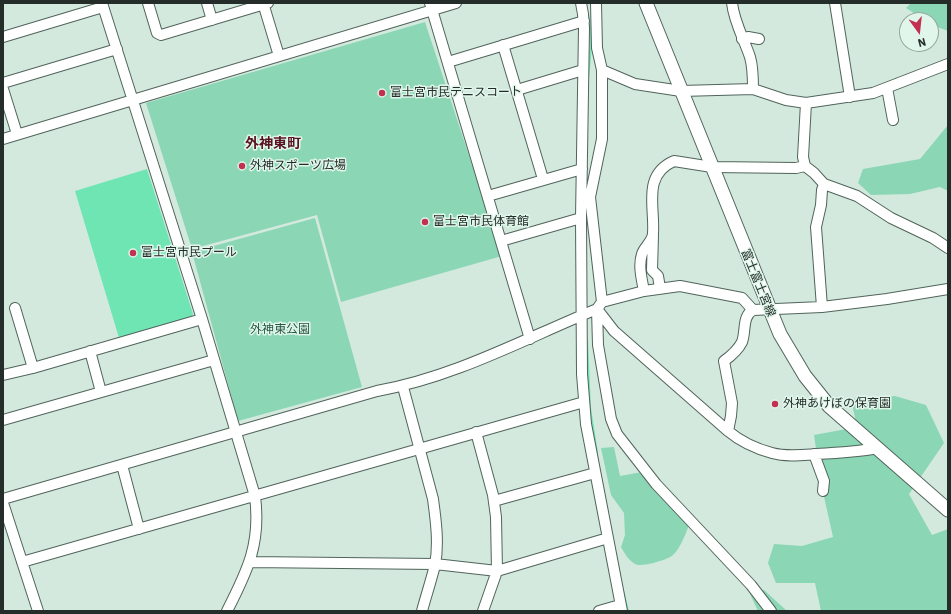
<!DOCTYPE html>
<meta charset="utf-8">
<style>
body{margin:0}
#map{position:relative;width:951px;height:614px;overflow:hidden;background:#d3e9de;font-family:"IBM Plex Sans",sans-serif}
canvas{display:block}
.frame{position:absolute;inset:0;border:4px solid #242d29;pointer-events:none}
.north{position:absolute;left:899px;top:12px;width:40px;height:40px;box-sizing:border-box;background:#e0f6eb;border:1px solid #95a69d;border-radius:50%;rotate:165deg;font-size:11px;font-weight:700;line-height:16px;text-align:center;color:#242d29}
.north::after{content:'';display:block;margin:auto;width:14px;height:18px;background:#c23250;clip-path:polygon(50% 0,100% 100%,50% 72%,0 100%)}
</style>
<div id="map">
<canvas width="951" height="614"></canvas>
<div class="frame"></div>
<div class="north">N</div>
</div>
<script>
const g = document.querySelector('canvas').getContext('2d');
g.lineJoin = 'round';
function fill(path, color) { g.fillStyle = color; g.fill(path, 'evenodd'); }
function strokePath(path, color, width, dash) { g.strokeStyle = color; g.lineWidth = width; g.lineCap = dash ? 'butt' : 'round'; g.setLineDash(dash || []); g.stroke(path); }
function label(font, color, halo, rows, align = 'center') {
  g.font = font + ' "IBM Plex Sans","Noto Sans JP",sans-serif'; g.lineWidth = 3; g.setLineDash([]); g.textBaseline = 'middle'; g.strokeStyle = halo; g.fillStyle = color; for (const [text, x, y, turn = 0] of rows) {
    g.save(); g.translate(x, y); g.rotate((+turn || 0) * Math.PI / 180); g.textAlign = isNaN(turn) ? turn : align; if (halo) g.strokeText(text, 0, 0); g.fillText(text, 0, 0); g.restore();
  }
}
const green = new Path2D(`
 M 911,3 L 948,3 L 948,31 L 932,25 L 931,24 L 931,20 L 925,20 L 906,8 Z
 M 425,22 L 502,256 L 341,302 L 317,215 L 192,249 L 146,103 Z
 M 948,125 L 948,191 L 940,187 L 910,194 L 871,195 L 858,183 L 863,169 L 920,159 Z
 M 315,218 L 362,387 L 238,421 L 192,252 Z
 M 895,396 L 926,405 L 944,443 L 909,494 L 932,535 L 948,529 L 948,611 L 821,611 L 815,583 L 776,583 L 768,563 L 774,544 L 802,546 L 833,537 L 821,483 L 814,435 L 857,427 L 851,399 Z
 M 614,447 L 620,476 L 642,472 L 678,515 L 689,525 C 686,533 680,549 673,555 C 668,560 644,566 638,565 C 630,563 625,554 621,547 L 625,535 L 624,513 L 611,495 L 601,448 Z
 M 764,590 L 787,611 L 758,611 L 750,594 Z`);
const water = new Path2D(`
 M 147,169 L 193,314 L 192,317 L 119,338 L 75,191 Z`);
const stream = new Path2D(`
 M 588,14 C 593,35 590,57 588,79
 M 587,340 L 590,408 L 597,453
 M 622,587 L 628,611`);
const minor = new Path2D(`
 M 102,3 L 202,319 L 255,496 C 261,543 248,570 227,611
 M 148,3 L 157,33 L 161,35 L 268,3
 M 207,3 L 212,20
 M 263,3 L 279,56
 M 430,3 L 530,339
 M 581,3 L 583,14 L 584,28 L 581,218 L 582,374 L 586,424 L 622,611
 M 596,3 L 597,48 L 602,70 L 602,139 L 590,197 L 602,302
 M 732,3 C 734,22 744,39 750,57 C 753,67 753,78 753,89
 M 835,3 L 850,97
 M 3,37 L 103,7
 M 742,39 L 748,37 L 759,39
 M 503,45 L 543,179
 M 448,62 L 584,21
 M 602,70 L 635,84 L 681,91 L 753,89 L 786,100 L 806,103 L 873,93 L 948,64
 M 3,83 L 117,49
 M 887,88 L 893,120
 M 3,89 L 17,134
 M 517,90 L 583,70
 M 806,103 L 803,157 L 805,166 L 814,173 L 824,184 L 822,190 L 821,205 L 816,227 L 822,307
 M 3,139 L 456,3
 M 824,184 L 857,196 L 891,218 L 933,238 L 948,248
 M 488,196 L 582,169
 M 653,235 L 652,270 L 658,276 L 660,288
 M 501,241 L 581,218
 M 644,291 C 642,280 638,266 642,254 C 644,247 653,241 653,233 C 655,207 642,175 674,161 L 712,167 L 796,168 L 805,166
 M 15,308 L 33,368
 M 753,310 L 742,298 L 680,286 L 644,291 L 602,302 L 597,309 L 598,345 L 611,419 L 617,434 L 656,484 L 751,585 L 771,611
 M 90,351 L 101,392
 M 3,375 L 33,368 L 202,319
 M 403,387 L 433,499 C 436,521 439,544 435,565 C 431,581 426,596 422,611
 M 3,420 L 214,360
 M 728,431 L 731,416 L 732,403 L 724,361 C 731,356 738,350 742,342 C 746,332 742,316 753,310 L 822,307 L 887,299 L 948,289
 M 476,432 L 493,495 L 496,517 L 497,571 L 483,611
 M 814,454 L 824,481 L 823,491
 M 122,465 L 139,529
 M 3,499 L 377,391 C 455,377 524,339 597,309 L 614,331 L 728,431 C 740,441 757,449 772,453 C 786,457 802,455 816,454 C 837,453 857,452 878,448
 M 494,501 L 595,473
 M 3,503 L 38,611
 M 22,562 L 584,402
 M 250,562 L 435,564 L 497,571 L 608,538
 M 599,611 L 620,605`);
const major = new Path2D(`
 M 646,3 L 780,334 L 805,376 L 829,406 L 948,510`);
const markers = [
 [382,93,4,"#c23250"],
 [242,166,4,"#c23250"],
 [425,222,4,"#c23250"],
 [133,253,4,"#c23250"],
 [775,404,4,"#c23250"]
];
const poiNames = [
 ["富士宮市民テニスコート",390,93],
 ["外神スポーツ広場",250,166],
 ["富士宮市民体育館",433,222],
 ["富士宮市民プール",141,253],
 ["外神あけぼの保育園",783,404]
];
const streetNames = [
 ["富士富士宮線",758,283,68]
];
const parkNames = [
 ["外神東公園",280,330]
];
const quarterNames = [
 ["外神東町",273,144]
];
fill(green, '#8bd6b4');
fill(water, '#70e5b4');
strokePath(stream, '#70e5b4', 2);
strokePath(minor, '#51645b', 12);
strokePath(major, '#51645b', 15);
strokePath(minor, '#fff', 10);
strokePath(major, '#fff', 13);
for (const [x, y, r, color] of markers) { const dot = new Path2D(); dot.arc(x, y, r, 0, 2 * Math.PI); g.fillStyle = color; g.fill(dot); strokePath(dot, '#e0f6eb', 1.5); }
label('12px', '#242d29', '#e0f6eb', poiNames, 'left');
label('12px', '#242d29', '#e0f6eb', streetNames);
label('12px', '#275743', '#e0f6eb', parkNames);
label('bold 14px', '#581220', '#e0f6eb', quarterNames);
</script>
